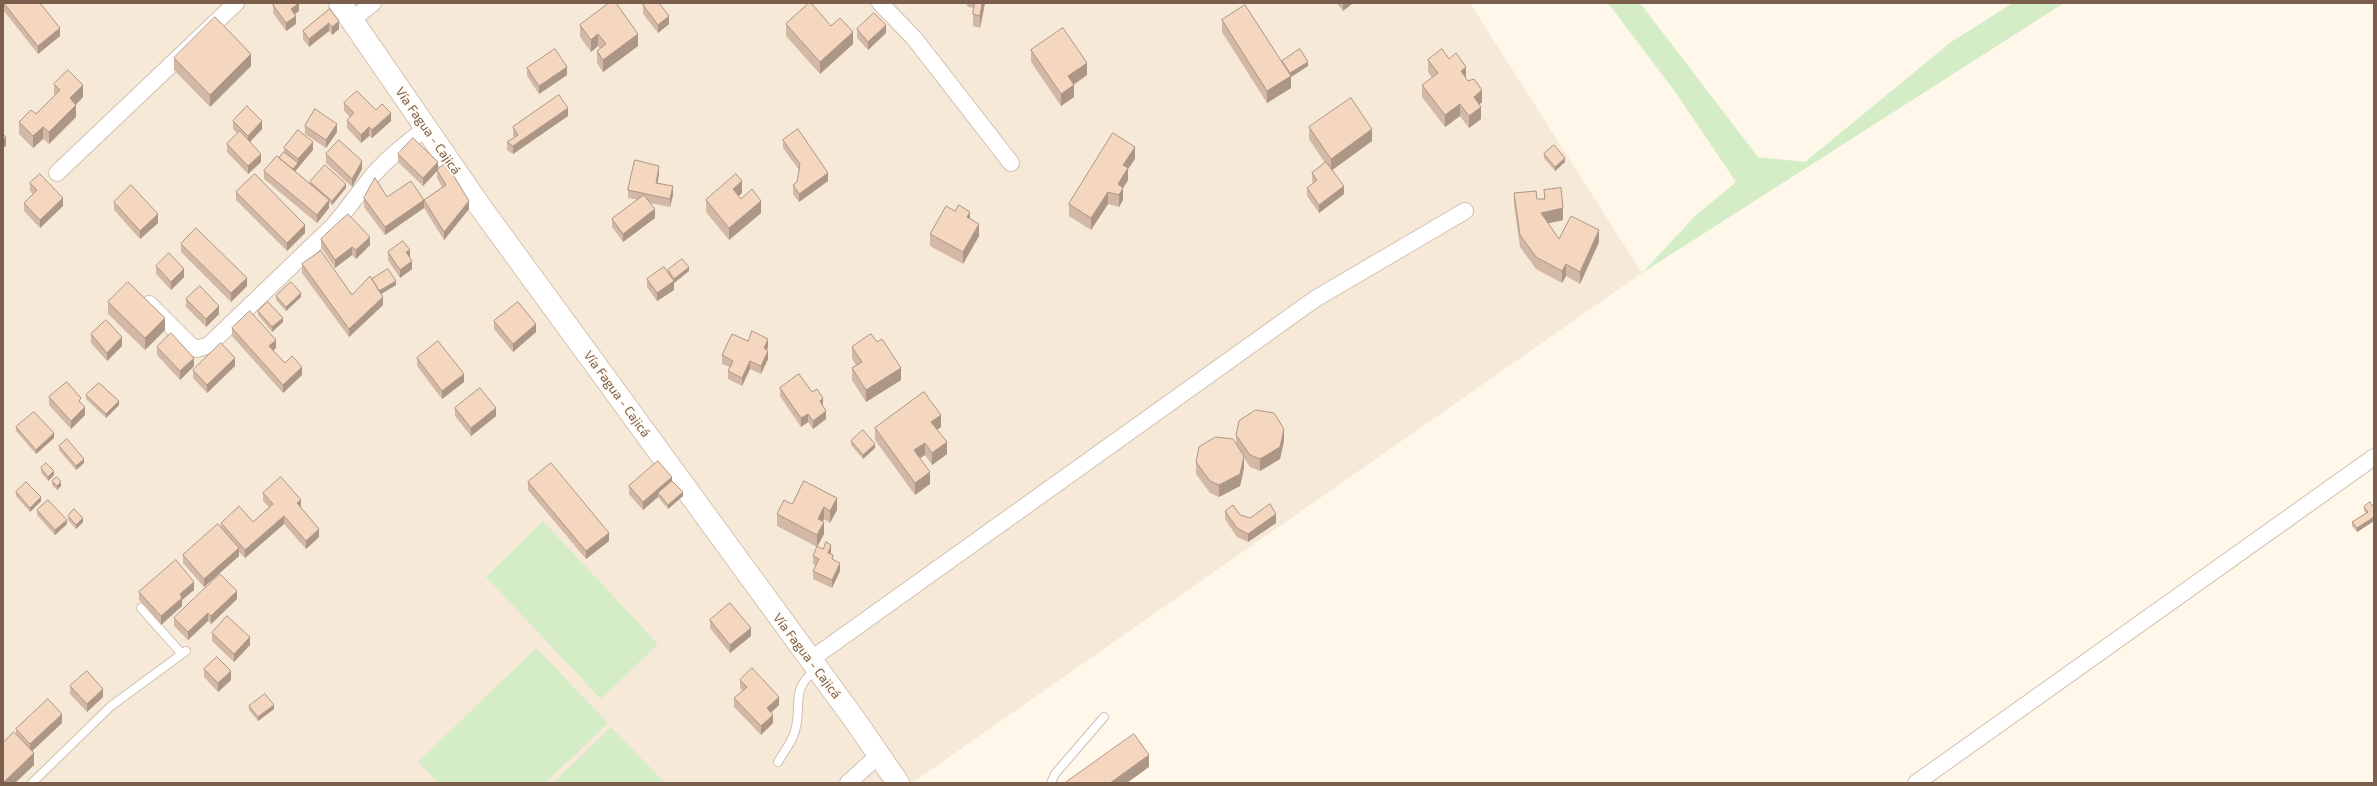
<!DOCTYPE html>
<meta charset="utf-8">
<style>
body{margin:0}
#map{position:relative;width:2377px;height:786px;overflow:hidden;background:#fef7ea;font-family:"Exo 2",sans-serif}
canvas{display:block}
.frame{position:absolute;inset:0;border:4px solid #7b5e4b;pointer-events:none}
</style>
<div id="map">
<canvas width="2377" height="786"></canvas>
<div class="frame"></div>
</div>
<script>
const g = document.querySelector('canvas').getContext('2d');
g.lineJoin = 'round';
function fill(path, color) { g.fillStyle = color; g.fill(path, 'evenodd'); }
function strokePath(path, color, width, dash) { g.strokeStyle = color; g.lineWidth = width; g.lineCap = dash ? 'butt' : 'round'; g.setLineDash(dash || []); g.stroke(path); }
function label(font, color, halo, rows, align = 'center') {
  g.font = font + ' "Exo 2",sans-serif'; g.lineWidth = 3; g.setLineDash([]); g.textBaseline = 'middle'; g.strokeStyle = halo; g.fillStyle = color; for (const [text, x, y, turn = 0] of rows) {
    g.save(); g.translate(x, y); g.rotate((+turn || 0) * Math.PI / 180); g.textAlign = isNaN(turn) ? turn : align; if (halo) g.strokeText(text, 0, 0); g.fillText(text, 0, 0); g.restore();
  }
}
const residential = new Path2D(`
 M 3,3 L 1470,3 L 1642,273 L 912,783 L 3,783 Z`);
const green = new Path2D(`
 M 1608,3 L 1640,3 L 1758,157 L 1805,162 L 1951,42 L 2013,3 L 2064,3 L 1642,273 L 1696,215 L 1736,182 L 1676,93 Z
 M 543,521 L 658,644 L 601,699 L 486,577 Z
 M 536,648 L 608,723 L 545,783 L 439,783 L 418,762 Z
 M 611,727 L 665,783 L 553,783 Z`);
const lane = new Path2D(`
 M 141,608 L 182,654
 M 778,762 C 783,753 792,742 795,731 C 803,703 789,690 817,669
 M 32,783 L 111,706 L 186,651
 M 1051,783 L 1055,774 L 1104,717`);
const street = new Path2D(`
 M 880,3 L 914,38 L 1011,163
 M 352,20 L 373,3
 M 57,173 L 236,3
 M 149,304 L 190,345 L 197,349 L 209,345 L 333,226 C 348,209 360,190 375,173 C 390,156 408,142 426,128
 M 810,660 L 1315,299 L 1465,211
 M 848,783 L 878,756
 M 1916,783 L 2374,457`);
const secondary = new Path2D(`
 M 340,3 L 479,205 L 857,723 L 898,783`);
const wall = new Path2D(`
 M 4,3 L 60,36 L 38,54 L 4,11 Z
 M 966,3 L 985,3 L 980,28 L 973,26 L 973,14 L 974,8 L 968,7 Z
 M 1337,3 L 1353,3 L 1343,11 Z
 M 273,5 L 299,11 L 295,14 L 296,24 L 286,31 L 273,13 Z
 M 643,5 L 669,24 L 658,33 L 643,14 Z
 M 330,9 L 339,29 L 332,35 L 329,31 L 309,47 L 303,39 L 303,31 Z
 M 1222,20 L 1282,63 L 1282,61 L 1308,66 L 1291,77 L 1291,88 L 1267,103 L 1222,32 Z
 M 786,24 L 831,26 L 853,44 L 820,74 L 786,36 Z
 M 580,25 L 638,46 L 603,72 L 597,63 L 597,51 L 600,49 L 598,46 L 591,52 L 580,37 Z
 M 857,29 L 886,33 L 868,50 L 857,38 Z
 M 1031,50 L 1087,75 L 1074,85 L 1074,97 L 1061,106 L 1031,62 Z
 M 174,58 L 251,66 L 210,107 L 174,70 Z
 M 1449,59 L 1482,102 L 1480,104 L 1481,119 L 1469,128 L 1460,116 L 1445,127 L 1422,97 L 1422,85 L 1432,78 L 1428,72 L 1428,60 Z
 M 527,68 L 567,75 L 539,94 L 527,76 Z
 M 54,84 L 83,97 L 76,105 L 76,117 L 49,144 L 43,139 L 33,148 L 19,134 L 19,122 L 36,114 L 54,96 Z
 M 344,103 L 376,110 L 391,121 L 372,138 L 369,136 L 361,143 L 347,128 L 347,120 L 350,117 L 344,111 Z
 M 568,116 L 513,154 L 507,150 L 507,142 L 514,137 L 513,136 L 513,127 Z
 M 233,121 L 262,129 L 250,142 L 261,162 L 248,174 L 227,152 L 227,144 L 238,134 L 233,129 Z
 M 305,126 L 337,132 L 326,148 L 305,134 Z
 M 1309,127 L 1372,141 L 1332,170 L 1344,194 L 1319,213 L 1307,196 L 1307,188 L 1313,183 L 1312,181 L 1312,173 L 1325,163 L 1309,139 Z
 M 783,140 L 828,181 L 799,202 L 793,194 L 793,185 L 797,182 L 799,170 L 783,148 Z
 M 284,148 L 313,150 L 295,171 L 310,184 L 310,182 L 346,188 L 332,205 L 329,203 L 329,208 L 317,223 L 264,179 L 264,171 L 279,158 L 284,152 Z
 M 326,154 L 362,169 L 352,187 L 326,163 Z
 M 398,154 L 438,170 L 469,209 L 444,240 L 424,208 L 385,235 L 364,207 L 364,198 L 387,197 L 424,200 L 442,187 L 437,178 L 437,171 L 423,186 L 398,162 Z
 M 1544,154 L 1565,162 L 1555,171 L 1544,158 Z
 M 1135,159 L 1128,169 L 1128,180 L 1123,188 L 1123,200 L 1119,207 L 1108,204 L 1091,230 L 1069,216 L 1069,204 Z
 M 659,174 L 657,183 L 673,195 L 670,207 L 650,203 L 655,218 L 623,242 L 612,227 L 612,219 L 638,200 L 628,198 L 628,190 Z
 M 30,183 L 63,206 L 40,228 L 24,211 L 24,203 L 33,194 L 30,191 Z
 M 1544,190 L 1563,220 L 1548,223 L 1559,239 L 1599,242 L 1580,284 L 1566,276 L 1562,283 L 1536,269 L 1520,247 L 1514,205 L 1514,193 L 1537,199 L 1544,199 Z
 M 236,192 L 305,233 L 287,251 L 236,200 Z
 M 742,193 L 738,196 L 741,199 L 761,213 L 729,240 L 706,212 L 706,200 Z
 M 114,202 L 158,223 L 140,239 L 114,210 Z
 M 930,234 L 979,236 L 963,264 L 930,246 Z
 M 321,239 L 370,245 L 356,259 L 352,255 L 335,268 L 321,247 Z
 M 181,244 L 247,286 L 231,302 L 181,252 Z
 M 388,252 L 410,257 L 412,269 L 400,278 L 388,260 Z
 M 302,264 L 352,295 L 372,279 L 396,285 L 381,294 L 383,305 L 349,337 L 302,273 Z
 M 156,266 L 184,277 L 171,290 L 156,274 Z
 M 668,270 L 689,271 L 674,283 L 674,282 L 674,290 L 657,301 L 647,287 L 647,279 L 668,272 Z
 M 276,296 L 301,297 L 286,311 L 276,300 Z
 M 186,299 L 219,314 L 206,327 L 186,307 Z
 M 108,302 L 165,330 L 145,350 L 108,314 Z
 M 258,311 L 283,322 L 272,332 L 258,315 Z
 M 494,321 L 536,332 L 513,352 L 494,329 Z
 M 232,328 L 276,348 L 273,351 L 285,363 L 302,375 L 283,393 L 232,336 Z
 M 91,334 L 122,346 L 107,361 L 91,343 Z
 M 748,341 L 768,347 L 767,350 L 768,359 L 761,374 L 750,369 L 742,386 L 728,379 L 728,371 L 730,367 L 722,364 L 722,355 Z
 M 157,347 L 194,366 L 180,380 L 157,355 Z
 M 852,347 L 901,380 L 866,402 L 852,380 L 852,368 L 856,365 L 852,359 Z
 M 417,358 L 464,382 L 442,399 L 417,366 Z
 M 235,366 L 207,393 L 193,378 L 193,370 Z
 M 780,388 L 826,419 L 813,429 L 808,422 L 801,427 L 780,396 Z
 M 86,395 L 119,405 L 106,418 L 86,399 Z
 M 49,397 L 81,403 L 85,415 L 71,429 L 49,405 Z
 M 455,408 L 496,416 L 471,436 L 455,416 Z
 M 16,427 L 54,438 L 36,454 L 16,431 Z
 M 941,427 L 937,430 L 947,454 L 932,465 L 925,455 L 920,458 L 930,484 L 915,495 L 875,440 L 875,428 Z
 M 1236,435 L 1284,441 L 1280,459 L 1260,471 L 1250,467 L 1244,458 L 1244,468 L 1240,486 L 1219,497 L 1210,493 L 1196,474 L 1196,462 L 1236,444 Z
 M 851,441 L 875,448 L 863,459 L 851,445 Z
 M 59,446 L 84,463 L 76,470 L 59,450 Z
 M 41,468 L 54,475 L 48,481 L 41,472 Z
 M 52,481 L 61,486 L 57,490 L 52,485 Z
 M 672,481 L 683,496 L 668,509 L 658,497 L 643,510 L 629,494 L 629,486 Z
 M 804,481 L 837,510 L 830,523 L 824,519 L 823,521 L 824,534 L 817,547 L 777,526 L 777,514 L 792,504 Z
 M 528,482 L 609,541 L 586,559 L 528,490 Z
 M 16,492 L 41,501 L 30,512 L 16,496 Z
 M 263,493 L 301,508 L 319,537 L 306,549 L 284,524 L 245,558 L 239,552 L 239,556 L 204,587 L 183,563 L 183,555 L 221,526 L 221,523 L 253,522 L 269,507 L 263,501 Z
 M 2364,507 L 2374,508 L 2374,521 L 2357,532 L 2352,526 L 2352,522 L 2366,513 L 2364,511 Z
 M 37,510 L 67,524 L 55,535 L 37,515 Z
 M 1225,511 L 1250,518 L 1276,523 L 1248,542 L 1237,537 L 1225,519 Z
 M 68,516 L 83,522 L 76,529 L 68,520 Z
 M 831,553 L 831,554 L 833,560 L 840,571 L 832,588 L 813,579 L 813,571 L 816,566 L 813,564 L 813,556 Z
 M 194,590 L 182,600 L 182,606 L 161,625 L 139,600 L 139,592 Z
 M 237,599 L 211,624 L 208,621 L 188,640 L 174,626 L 174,618 Z
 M 710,620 L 751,636 L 730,653 L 710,628 Z
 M 212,633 L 250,645 L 234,662 L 212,641 Z
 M 204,669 L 231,680 L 218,692 L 204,677 Z
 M 740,680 L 779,705 L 771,713 L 773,723 L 761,735 L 734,707 L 734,698 L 743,691 L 740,688 Z
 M 70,686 L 103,697 L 87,712 L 70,694 Z
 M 249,706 L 274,709 L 258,721 L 249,710 Z
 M 62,723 L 32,751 L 34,765 L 15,783 L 3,783 L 16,734 L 16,729 Z`);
const shadedWall = new Path2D(`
 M 299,3 L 299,11 L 291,17 L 291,9 Z
 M 982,3 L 985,3 L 980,28 L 980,16 Z
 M 1343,3 L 1353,3 L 1343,11 Z
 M 296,16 L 296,24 L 286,31 L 286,23 Z
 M 669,16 L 669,24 L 658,33 L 658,25 Z
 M 339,21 L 339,29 L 332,35 L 332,27 Z
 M 329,23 L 329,31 L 309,47 L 309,39 Z
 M 886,25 L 886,33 L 868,50 L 868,42 Z
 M 60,28 L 60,36 L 38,54 L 38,46 Z
 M 853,32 L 853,44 L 820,74 L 820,62 Z
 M 598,34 L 598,46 L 591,52 L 591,40 Z
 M 638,34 L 638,46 L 603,72 L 603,60 Z
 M 251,54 L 251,66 L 210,107 L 210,95 Z
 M 1308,62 L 1308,66 L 1291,77 L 1291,88 L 1267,103 L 1267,91 L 1290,76 L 1290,73 Z
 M 1087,63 L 1087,75 L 1068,88 L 1068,76 Z
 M 567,67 L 567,75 L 539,94 L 539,86 Z
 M 1466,67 L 1466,79 L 1461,71 Z
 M 83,85 L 83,97 L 70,110 L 70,98 Z
 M 1074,85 L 1074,97 L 1061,106 L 1061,94 Z
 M 1482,90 L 1482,102 L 1474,109 L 1474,97 Z
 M 1460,104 L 1460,116 L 1445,127 L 1445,115 Z
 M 76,105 L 76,117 L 49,144 L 49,132 Z
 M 1481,107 L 1481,119 L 1469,128 L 1469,116 Z
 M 568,108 L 568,116 L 513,154 L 513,146 Z
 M 391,113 L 391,121 L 372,138 L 372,130 Z
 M 262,121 L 262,129 L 248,144 L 248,136 Z
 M 337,124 L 337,132 L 326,148 L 326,140 Z
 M 43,127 L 43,139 L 33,148 L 33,136 Z
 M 369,127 L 369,136 L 361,143 L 361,135 Z
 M 1372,129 L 1372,141 L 1331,171 L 1331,159 Z
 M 6,137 L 6,146 L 3,148 L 3,140 Z
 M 313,142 L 313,150 L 298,168 L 298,159 Z
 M 1135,147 L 1135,159 L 1128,169 L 1128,180 L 1119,195 L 1118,184 L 1123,165 Z
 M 261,154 L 261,162 L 248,174 L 248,166 Z
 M 1565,158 L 1565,162 L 1555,171 L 1555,167 Z
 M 362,161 L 362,169 L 352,187 L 352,179 Z
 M 438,162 L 438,170 L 423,186 L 423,178 Z
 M 298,163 L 298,168 L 291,176 L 291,172 Z
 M 659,166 L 659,174 L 656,191 L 656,183 Z
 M 828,173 L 828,181 L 799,202 L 799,194 Z
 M 742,181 L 742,193 L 733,201 L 733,189 Z
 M 346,184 L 346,188 L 332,205 L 332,201 Z
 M 673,186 L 673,195 L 670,207 L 670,199 Z
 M 1344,186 L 1344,194 L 1319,213 L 1319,205 Z
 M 1123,188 L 1123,200 L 1119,207 L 1119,195 Z
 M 1108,192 L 1108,204 L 1091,230 L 1091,218 Z
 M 63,198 L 63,206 L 40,228 L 40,220 Z
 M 329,200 L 329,208 L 317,223 L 317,215 Z
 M 424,200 L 424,208 L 385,235 L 385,227 Z
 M 469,201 L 469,209 L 444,240 L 444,232 Z
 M 761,201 L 761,213 L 729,240 L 729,228 Z
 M 1563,208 L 1563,220 L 1541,225 L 1541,213 Z
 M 655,209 L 655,218 L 623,242 L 623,234 Z
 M 970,212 L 970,224 L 967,217 Z
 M 158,214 L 158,223 L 140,239 L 140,231 Z
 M 979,224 L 979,236 L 963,264 L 963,252 Z
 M 305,225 L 305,233 L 287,251 L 287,243 Z
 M 1599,230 L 1599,242 L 1580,284 L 1580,272 Z
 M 370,237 L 370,245 L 356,259 L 356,250 Z
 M 352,247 L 352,255 L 335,268 L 335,260 Z
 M 410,250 L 410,258 L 406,252 Z
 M 412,261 L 412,269 L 400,278 L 400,270 Z
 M 1566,264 L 1566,276 L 1562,283 L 1562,271 Z
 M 689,267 L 689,271 L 674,283 L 674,279 Z
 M 184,269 L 184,277 L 171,290 L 171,282 Z
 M 247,278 L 247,286 L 231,302 L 231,293 Z
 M 396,281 L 396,285 L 378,296 L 378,292 Z
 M 674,281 L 674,290 L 657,301 L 657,293 Z
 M 301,293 L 301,297 L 286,311 L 286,307 Z
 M 383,297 L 383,305 L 349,337 L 349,329 Z
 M 219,306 L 219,314 L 206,327 L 206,319 Z
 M 165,318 L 165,330 L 145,350 L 145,338 Z
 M 283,318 L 283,322 L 272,332 L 272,327 Z
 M 536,324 L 536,332 L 513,352 L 513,344 Z
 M 122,337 L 122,346 L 107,361 L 107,353 Z
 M 768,339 L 768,347 L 764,357 L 764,348 Z
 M 276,340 L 276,348 L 269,354 L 269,346 Z
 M 768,351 L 768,359 L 761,374 L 761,366 Z
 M 194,358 L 194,366 L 180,380 L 180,371 Z
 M 235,358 L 235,366 L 207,393 L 207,385 Z
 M 750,361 L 750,369 L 742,386 L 742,378 Z
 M 302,367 L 302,375 L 283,393 L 283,385 Z
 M 901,368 L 901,380 L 866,402 L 866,390 Z
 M 464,374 L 464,382 L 442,399 L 442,391 Z
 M 823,398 L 823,406 L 820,401 Z
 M 119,401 L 119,405 L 106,418 L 106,414 Z
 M 85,407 L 85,415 L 71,429 L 71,421 Z
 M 496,408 L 496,416 L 471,436 L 471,428 Z
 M 826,411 L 826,419 L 813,429 L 813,421 Z
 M 808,414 L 808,422 L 801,427 L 801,418 Z
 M 941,415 L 941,427 L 931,434 L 931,422 Z
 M 1284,429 L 1284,441 L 1280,459 L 1260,471 L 1260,459 Z
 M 54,433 L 54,438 L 36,454 L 36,450 Z
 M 947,442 L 947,454 L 932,465 L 932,453 Z
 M 925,443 L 925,455 L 914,462 L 914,450 Z
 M 875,444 L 875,448 L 863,459 L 863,455 Z
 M 1244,456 L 1244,468 L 1240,486 L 1219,497 L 1219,485 Z
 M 84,459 L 84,463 L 76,470 L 76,466 Z
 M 54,471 L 54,475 L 48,481 L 48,477 Z
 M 930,472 L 930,484 L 915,495 L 915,483 Z
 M 672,477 L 672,485 L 658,493 L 658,497 L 643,510 L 643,502 Z
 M 61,482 L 61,486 L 57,490 L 57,486 Z
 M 683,492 L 683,496 L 668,509 L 668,505 Z
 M 41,497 L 41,501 L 30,512 L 30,508 Z
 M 837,498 L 837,510 L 830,523 L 830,511 Z
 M 301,500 L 301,508 L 297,503 Z
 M 824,507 L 824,519 L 818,531 L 818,519 Z
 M 1276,514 L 1276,523 L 1248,542 L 1248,534 Z
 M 284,516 L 284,524 L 245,558 L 245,550 Z
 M 2374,517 L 2374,521 L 2357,532 L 2357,528 Z
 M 83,518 L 83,522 L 76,529 L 76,525 Z
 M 67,520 L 67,524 L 55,535 L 55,530 Z
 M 824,522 L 824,534 L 817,547 L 817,535 Z
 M 319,529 L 319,537 L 306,549 L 306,541 Z
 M 609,533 L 609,541 L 586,559 L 586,551 Z
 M 831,545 L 831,553 L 828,561 L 828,553 Z
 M 239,548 L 239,556 L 204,587 L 204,579 Z
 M 840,563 L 840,571 L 832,588 L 832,580 Z
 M 194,582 L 194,590 L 182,600 L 182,606 L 161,625 L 161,616 L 180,594 Z
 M 237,591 L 237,599 L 211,624 L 211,616 Z
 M 208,613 L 208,621 L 188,640 L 188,632 Z
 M 751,628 L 751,636 L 730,653 L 730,645 Z
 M 250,637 L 250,645 L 234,662 L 234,654 Z
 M 231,671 L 231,680 L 218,692 L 218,683 Z
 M 103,689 L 103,697 L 87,712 L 87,704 Z
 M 779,697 L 779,705 L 767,716 L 767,708 Z
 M 274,705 L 274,709 L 258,721 L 258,717 Z
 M 62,714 L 62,723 L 30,753 L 30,744 Z
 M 773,715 L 773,723 L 761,735 L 761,726 Z
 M 34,753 L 34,765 L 15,783 L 3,783 Z
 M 1149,755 L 1149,767 L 1127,783 L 1110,783 Z`);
const building = new Path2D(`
 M 4,3 L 40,3 L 60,28 L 38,46 Z
 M 276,3 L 299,3 L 291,9 L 296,16 L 286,23 L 273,5 Z
 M 609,3 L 616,3 L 638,34 L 603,60 L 597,51 L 606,44 L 598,34 L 591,40 L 580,25 Z
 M 646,3 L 659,3 L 669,16 L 658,25 L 643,5 Z
 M 809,3 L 811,3 L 831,26 L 840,18 L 853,32 L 820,62 L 786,24 Z
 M 975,3 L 982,3 L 980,16 L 973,14 Z
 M 1245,5 L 1291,76 L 1267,91 L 1222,20 Z
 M 330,9 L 339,21 L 332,27 L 329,23 L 309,39 L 303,31 Z
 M 874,13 L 886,25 L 868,42 L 857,29 Z
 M 215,17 L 251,54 L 210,95 L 174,58 Z
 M 1063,28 L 1087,63 L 1068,76 L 1074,85 L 1061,94 L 1031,50 Z
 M 555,49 L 567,67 L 539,86 L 527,68 Z
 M 1300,49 L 1308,62 L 1290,73 L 1282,61 Z
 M 1442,49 L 1449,59 L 1456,53 L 1466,67 L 1461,71 L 1468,81 L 1474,79 L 1482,90 L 1474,97 L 1481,107 L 1469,116 L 1460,104 L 1445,115 L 1422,85 L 1438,73 L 1428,60 Z
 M 68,70 L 83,85 L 70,98 L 76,105 L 49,132 L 43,127 L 33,136 L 19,122 L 31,110 L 36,114 L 60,90 L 54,84 Z
 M 357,91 L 376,110 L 382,104 L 391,113 L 372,130 L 369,127 L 361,135 L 347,120 L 354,113 L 344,103 Z
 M 559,95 L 568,108 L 513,146 L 507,142 L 518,135 L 513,127 Z
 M 1351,98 L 1372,129 L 1331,159 L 1309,127 Z
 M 247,106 L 262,121 L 248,136 L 233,121 Z
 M 315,109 L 337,124 L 326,140 L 305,126 Z
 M 798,129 L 828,173 L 799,194 L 793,185 L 797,182 L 800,164 L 783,140 Z
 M 298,130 L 313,142 L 298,159 L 284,148 Z
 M 240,131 L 261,154 L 248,166 L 227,144 Z
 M 1113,133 L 1135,147 L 1123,165 L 1128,168 L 1118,184 L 1123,188 L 1119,195 L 1108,192 L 1091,218 L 1069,204 Z
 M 3,134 L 6,137 L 3,140 Z
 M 413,138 L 438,162 L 423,178 L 398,154 Z
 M 339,140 L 362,161 L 352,179 L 326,154 Z
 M 1554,145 L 1565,158 L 1555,167 L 1544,154 Z
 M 284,152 L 298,163 L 293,169 L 279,158 Z
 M 277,156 L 329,200 L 317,215 L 264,171 Z
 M 635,160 L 659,166 L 656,183 L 673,186 L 670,199 L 628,190 Z
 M 1326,162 L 1344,186 L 1319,205 L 1307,188 L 1317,180 L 1312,173 Z
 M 446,163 L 469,201 L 444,232 L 424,200 L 446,185 L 437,170 Z
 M 325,165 L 346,184 L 332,201 L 310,182 Z
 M 40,174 L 63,198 L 40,220 L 24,203 L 37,190 L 30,183 Z
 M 255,174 L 305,225 L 287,243 L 236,192 Z
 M 736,174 L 742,181 L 733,189 L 741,199 L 752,189 L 761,201 L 729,228 L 706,200 Z
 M 375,178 L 387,197 L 411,181 L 424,200 L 385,227 L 364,198 Z
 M 131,185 L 158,214 L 140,231 L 114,202 Z
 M 1561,188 L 1563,208 L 1541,213 L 1559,239 L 1571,216 L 1599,230 L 1580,272 L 1566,264 L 1562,271 L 1536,257 L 1520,235 L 1514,193 L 1536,191 L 1537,199 L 1545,199 L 1544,190 Z
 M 644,195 L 655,209 L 623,234 L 612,219 Z
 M 959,205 L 970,212 L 967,217 L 979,224 L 963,252 L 930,234 L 946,206 L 955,211 Z
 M 348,214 L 370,237 L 356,250 L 352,247 L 335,260 L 321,239 Z
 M 196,228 L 247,278 L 231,293 L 181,244 Z
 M 403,241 L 410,250 L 406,252 L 412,261 L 400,270 L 388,252 Z
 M 321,251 L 352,295 L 370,276 L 383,297 L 349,329 L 302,264 Z
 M 169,253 L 184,269 L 171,282 L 156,266 Z
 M 682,259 L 689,267 L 674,279 L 668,270 Z
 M 664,267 L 674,281 L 657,293 L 647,279 Z
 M 388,269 L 396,281 L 379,291 L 372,279 Z
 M 128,282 L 165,318 L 145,338 L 108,302 Z
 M 291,282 L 301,293 L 286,307 L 276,296 Z
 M 200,286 L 219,306 L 206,319 L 186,299 Z
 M 268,302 L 283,318 L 272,327 L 258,311 Z
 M 518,302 L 536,324 L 513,344 L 494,321 Z
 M 250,311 L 276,340 L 269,346 L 285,363 L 292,356 L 302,367 L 283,385 L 232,328 Z
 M 106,320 L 122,337 L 107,353 L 91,334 Z
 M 752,331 L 768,339 L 764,348 L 768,351 L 761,366 L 750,361 L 742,378 L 728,371 L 733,361 L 722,355 L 732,334 L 748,341 Z
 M 171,333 L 194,358 L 180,371 L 157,347 Z
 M 871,334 L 877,342 L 882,339 L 901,368 L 866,390 L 852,368 L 862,362 L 852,347 Z
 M 438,341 L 464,374 L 442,391 L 417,358 Z
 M 221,343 L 235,358 L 207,385 L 193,370 Z
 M 799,374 L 812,392 L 817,389 L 823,398 L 820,401 L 826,411 L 813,421 L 808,414 L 801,418 L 780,388 Z
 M 67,382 L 81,398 L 79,401 L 85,407 L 71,421 L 49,397 Z
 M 99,383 L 119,401 L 106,414 L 86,395 Z
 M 480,388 L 496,408 L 471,428 L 455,408 Z
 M 924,392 L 941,415 L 931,422 L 947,442 L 932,453 L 925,443 L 914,450 L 930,472 L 915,483 L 875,428 Z
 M 1256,410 L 1274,413 L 1284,429 L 1280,447 L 1260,459 L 1250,455 L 1236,435 L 1239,421 Z
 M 34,412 L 54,433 L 36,450 L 16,427 Z
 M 863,430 L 875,444 L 863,455 L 851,441 Z
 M 1216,437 L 1233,439 L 1244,456 L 1240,474 L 1219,485 L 1210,481 L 1196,462 L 1199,447 Z
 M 67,439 L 84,459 L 76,466 L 59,446 Z
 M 658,461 L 672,477 L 643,502 L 629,486 Z
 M 46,463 L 54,471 L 48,477 L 41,468 Z
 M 551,463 L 609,533 L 586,551 L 528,482 Z
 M 57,477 L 61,482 L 57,486 L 52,481 Z
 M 281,477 L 301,500 L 297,503 L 319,529 L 306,541 L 284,516 L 245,550 L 221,523 L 239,506 L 253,522 L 273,504 L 263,493 Z
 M 672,481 L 683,492 L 668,505 L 658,493 Z
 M 804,481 L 837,498 L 830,511 L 824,507 L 818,519 L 824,522 L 817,535 L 777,514 L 784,500 L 792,504 Z
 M 26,482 L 41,497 L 30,508 L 16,492 Z
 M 48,500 L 67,520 L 55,530 L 37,510 Z
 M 2370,502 L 2374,508 L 2374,517 L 2357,528 L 2352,522 L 2368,512 L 2364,507 Z
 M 1270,504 L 1276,514 L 1248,534 L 1237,528 L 1225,511 L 1233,505 L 1240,515 L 1250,518 Z
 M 74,509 L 83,518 L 76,525 L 68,516 Z
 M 218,524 L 239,548 L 204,579 L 183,555 Z
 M 826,542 L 831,545 L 828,553 L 833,555 L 832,559 L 840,563 L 832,580 L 813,571 L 819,559 L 813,556 L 817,546 L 823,549 Z
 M 176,560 L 194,582 L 180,594 L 182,598 L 161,616 L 139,592 Z
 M 220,574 L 237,591 L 211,616 L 208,613 L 188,632 L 174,618 Z
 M 730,603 L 751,628 L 730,645 L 710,620 Z
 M 227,616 L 250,637 L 234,654 L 212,633 Z
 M 217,657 L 231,671 L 218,683 L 204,669 Z
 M 752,668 L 779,697 L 767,708 L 773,715 L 761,726 L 734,698 L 747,687 L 740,680 Z
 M 87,671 L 103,689 L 87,704 L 70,686 Z
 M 265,694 L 274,705 L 258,717 L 249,706 Z
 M 48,699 L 62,714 L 30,744 L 16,729 Z
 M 14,732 L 34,753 L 3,783 L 3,743 Z
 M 1134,734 L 1149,755 L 1110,783 L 1065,783 Z`);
const streetNames = [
 ["Vía Fagua - Cajicá",428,131,55],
 ["Vía Fagua - Cajicá",617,394,54],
 ["Vía Fagua - Cajicá",807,656,53]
];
fill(residential, '#f6e9d8');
fill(green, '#d5edc7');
strokePath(lane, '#d2bfae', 10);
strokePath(street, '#d2bfae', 18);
strokePath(secondary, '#d7c1ae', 24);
strokePath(lane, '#fff', 8);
strokePath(street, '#fff', 16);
strokePath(secondary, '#fff', 22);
fill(wall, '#d3b9a5');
fill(shadedWall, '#ac9686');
fill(building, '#f5d7c0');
strokePath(building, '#ac9686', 1);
label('13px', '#7b5e4b', '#fffaf2', streetNames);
</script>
